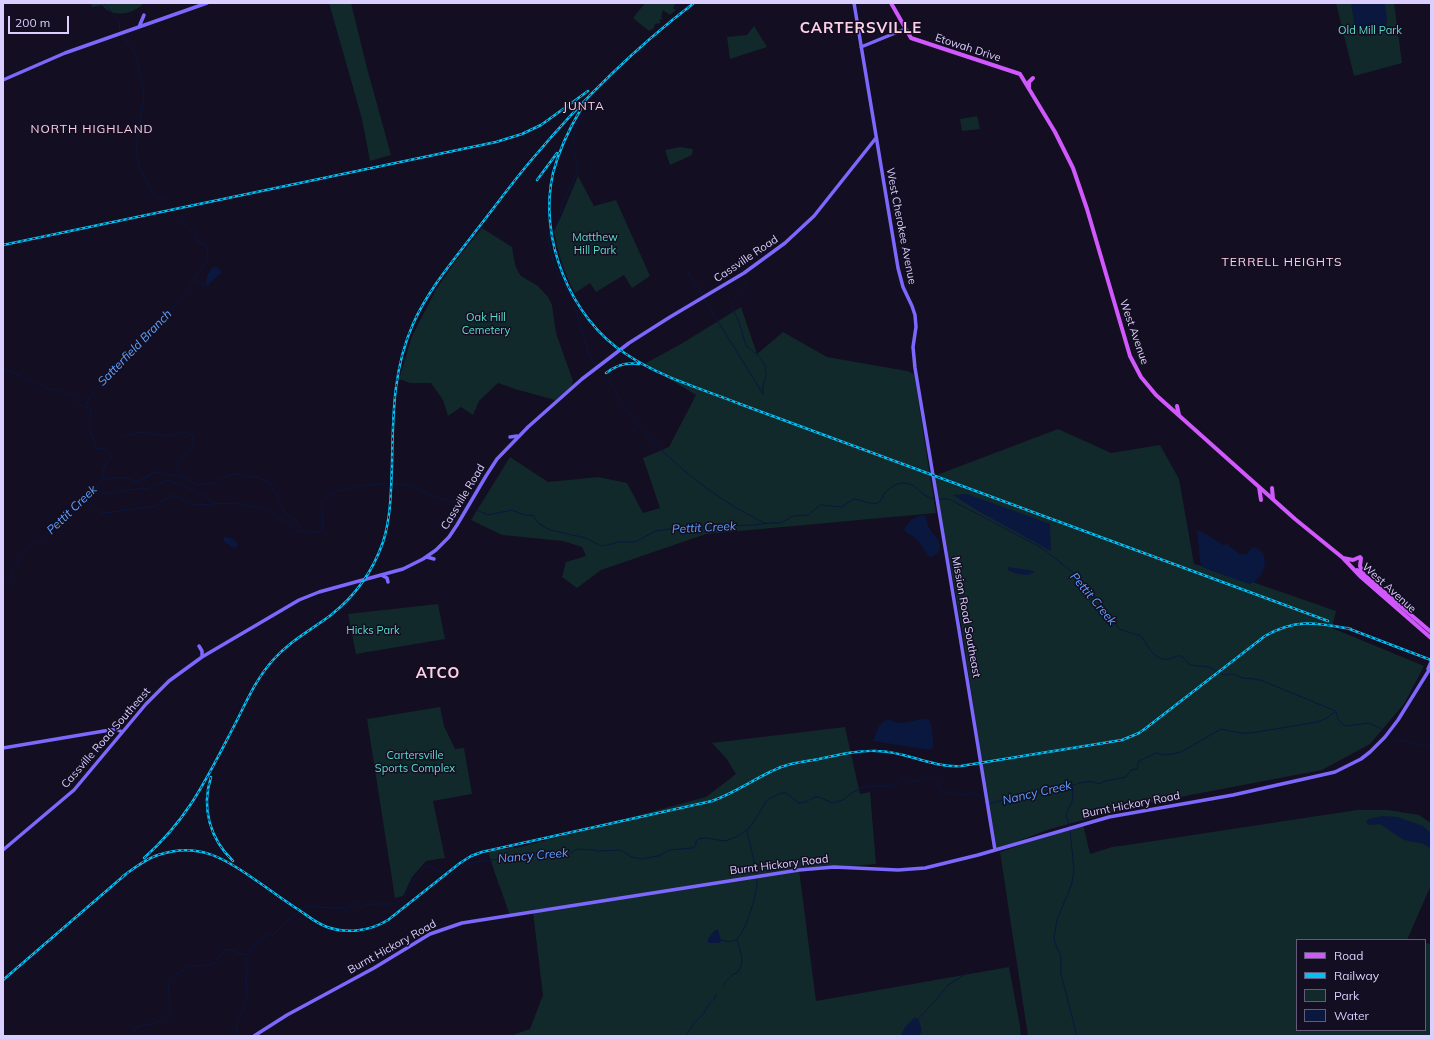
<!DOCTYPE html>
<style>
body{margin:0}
#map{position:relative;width:1434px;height:1039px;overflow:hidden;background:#130e21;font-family:Mulish,sans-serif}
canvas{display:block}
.frame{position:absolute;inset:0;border:4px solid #dacffe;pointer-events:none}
.legend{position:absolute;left:1296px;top:939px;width:130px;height:92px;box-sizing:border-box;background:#130e21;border:1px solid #635b79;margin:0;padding:5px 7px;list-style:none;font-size:12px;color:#dacffe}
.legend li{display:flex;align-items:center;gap:8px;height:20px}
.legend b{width:20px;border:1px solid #635b79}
.scale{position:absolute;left:8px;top:16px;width:61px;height:18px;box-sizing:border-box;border:2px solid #dacffe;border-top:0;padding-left:5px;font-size:12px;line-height:14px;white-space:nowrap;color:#dacffe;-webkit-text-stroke:3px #130e21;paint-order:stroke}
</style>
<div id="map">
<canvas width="1434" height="1039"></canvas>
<div class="frame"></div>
<ul class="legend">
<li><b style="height:5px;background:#d158fc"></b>Road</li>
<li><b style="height:5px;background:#04c1f5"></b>Railway</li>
<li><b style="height:11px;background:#11292b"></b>Park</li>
<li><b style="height:11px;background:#0a173e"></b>Water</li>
</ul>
<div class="scale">200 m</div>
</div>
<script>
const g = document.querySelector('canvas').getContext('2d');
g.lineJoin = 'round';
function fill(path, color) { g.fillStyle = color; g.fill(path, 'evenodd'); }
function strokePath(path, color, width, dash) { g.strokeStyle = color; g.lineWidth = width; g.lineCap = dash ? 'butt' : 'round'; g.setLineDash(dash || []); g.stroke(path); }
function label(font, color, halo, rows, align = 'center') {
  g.font = font + ' Mulish,sans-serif'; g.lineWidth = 3; g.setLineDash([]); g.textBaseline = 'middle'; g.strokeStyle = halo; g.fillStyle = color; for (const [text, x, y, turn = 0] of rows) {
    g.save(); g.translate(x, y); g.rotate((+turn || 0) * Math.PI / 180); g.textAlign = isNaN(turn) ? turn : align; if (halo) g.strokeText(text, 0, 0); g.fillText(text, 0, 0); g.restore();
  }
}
const green = new Path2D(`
 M 91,3 L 144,3 C 136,12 120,17 109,11 C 106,10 104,7 102,5 L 92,7 Z
 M 329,3 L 351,3 L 367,68 L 391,155 L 370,161 L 362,119 Z
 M 645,3 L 676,3 L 673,8 L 676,10 L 670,15 L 663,10 L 661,17 L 663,19 L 659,20 L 661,23 L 655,24 L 654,28 L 649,31 L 633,18 Z
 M 1336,3 L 1394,3 L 1402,63 L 1354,76 Z
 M 754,26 L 767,47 L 730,59 L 727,37 L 747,35 Z
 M 977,116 L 980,129 L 962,131 L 960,119 Z
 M 680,147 L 693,149 L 692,155 L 670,165 L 665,150 Z
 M 578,176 L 594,206 L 616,200 L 650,276 L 632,288 L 624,275 L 596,292 L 590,283 L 575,293 C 564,273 558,253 554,231 L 561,217 Z
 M 482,228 L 512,247 C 514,257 514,267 521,276 L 538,286 L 548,297 L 552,305 L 556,333 L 573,381 L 572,386 L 555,400 L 515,389 L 498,383 L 479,401 L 473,415 L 461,407 L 448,416 L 443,400 L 431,383 L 410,383 L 399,379 L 412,336 L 437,288 L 455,262 Z
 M 741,307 L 757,354 L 783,332 L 827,357 L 907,371 L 914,374 L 936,513 L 706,534 L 601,570 L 577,588 L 562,577 L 566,562 L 586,556 L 582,547 L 563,541 L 502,535 L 471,520 L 510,457 L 548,482 L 598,477 L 627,483 L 643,513 L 660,508 L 643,458 L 669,447 L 696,395 L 644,364 L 681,344 Z
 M 1058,429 L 1111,453 L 1160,445 L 1179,479 L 1194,564 L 1221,571 L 1336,611 L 1332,628 L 1424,666 L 1404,704 L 1370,744 L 1322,770 L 1143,804 L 1050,829 L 995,850 L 962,630 L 934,476 Z
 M 438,604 L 445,639 L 356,654 L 348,614 Z
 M 440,707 L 444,726 L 455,749 L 464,748 L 472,794 L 433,801 L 445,858 L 426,861 L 412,877 L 403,896 L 395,898 L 367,719 Z
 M 845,727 L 860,794 L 870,792 L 876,864 L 799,870 L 816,1001 L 1009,967 L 1020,1026 L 1021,1036 L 510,1036 L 530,1029 L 543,995 L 533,912 L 510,916 C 503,894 494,873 488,851 L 521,847 L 706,797 L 736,774 L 726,758 L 712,743 Z
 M 1357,810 L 1388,810 L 1419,815 L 1431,823 L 1431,885 L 1407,940 L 1297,940 L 1297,1030 L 1425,1030 L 1425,943 L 1431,944 L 1431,1036 L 1028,1036 L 1000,852 L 1083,824 L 1090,854 L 1112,847 L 1127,845 Z`);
const water = new Path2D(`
 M 1351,3 L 1385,3 L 1387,19 L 1386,27 C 1381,34 1370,37 1361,36 L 1355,27 Z
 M 213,267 L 217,267 L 221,271 L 221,273 L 207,286 C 205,280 208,271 213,267 Z
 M 967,494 L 1050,524 L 1051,551 L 978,511 L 953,495 Z
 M 923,515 L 926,516 C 927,521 928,527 931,531 C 932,534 935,535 937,538 C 943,547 940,555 930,557 C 924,551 921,543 915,538 C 911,534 907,535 904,530 C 907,521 915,517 923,515 Z
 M 1197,530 L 1206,534 L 1223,545 L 1227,544 L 1240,554 L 1246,554 L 1253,547 C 1273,551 1265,581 1249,584 L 1207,569 L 1203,567 L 1200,562 Z
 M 224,537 C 230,537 235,539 238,545 L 235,548 L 232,547 L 223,541 Z
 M 1009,567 L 1034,571 L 1034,572 C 1028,578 1016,573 1009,571 L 1008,568 Z
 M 888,719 C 902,728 912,718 928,719 L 931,724 L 934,747 L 929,750 L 873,741 C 876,733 878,723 888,719 Z
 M 1383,816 L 1397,817 L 1403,819 L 1423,826 L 1431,833 L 1431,850 C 1422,839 1416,845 1403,839 C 1398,837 1382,824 1379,824 C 1376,824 1372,825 1369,825 L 1366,822 L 1368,819 Z
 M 715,930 L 718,930 L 721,940 L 720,943 L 708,943 L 708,939 Z
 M 915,1017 L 918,1019 C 920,1024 923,1029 920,1035 L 901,1036 L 905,1027 Z`);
const stream = new Path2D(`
 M 104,3 L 119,21 L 120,30
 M 122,35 L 133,50 L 137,61 L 143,87 L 144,100 L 136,143 L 137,157 L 140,169 L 154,195 L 157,197 L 166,199
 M 574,144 C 572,122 586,111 600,97
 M 553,229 L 558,222 L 563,202 L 578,171 L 574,149
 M 551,231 L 549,233 L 548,239 L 554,265 L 574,302 L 581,329 L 590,358 L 597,366
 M 686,269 L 703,295
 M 196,279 L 203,285 L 207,286
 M 734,298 C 741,295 747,291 746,283
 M 704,299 L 763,394 L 763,386 L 766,375 L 765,365 L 759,356 L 746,346 L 739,322 L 733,310 L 731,305 L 732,301
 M 3,368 L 47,388 L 71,395 L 80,405 L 86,407
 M 607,378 C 615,389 620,401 628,412 C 661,456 715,500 765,523
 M 123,437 L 136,433 L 143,432 L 165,436 L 187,432 L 191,434 C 201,451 175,455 178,468 C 178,472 181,474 183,477
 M 102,479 L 105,464 L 111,459 L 112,456 L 102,448 L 97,449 L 94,439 L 91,437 L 89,425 L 91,411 L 89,408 L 87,408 L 87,401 L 104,379 L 177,304 L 207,261 C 208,256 209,248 204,244 C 202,243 200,243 198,242 L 193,232 L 180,218
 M 95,490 L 109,494 L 114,493 L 128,490 L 149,488 L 168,480 L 196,491 L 215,503
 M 82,498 C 90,502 95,511 104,513 L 151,507 L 157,505 L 170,496 L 178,496 L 185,501 L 193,505 L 234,503 L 244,505 L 268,510 L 297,531 C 305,532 315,534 322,530 L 323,521 L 321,501 C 332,486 387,481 405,485 C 415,487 424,493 434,496 C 445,500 456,502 467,506
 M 939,499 L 949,499 L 1042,548 L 1076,575 L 1107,612 L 1119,629 L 1141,636 C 1148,646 1155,662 1169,659 C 1173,658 1177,655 1181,656 C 1185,658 1187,663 1190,665 L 1209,667 L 1224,675 L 1232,674 L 1243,678 L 1255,679 L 1263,681 L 1333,710 L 1336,711 L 1338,719 L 1342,724 L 1346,726 L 1369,723 L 1380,728 L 1395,739 L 1431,747
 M 470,507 L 488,515 L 512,510 L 524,515 L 528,515 L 534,516 L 538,523 L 550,530 L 586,538 L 599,545 L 603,546 L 619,542 L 635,542 L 656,531 L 670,529 L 682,530 L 724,526 L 753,525 L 769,523 L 781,523 L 793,516 L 808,515 L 820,505 L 842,507 L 853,499 C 860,499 870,505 877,503 C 882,501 882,497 885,493 C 889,488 897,483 903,483 C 917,482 921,498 935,499
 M 3,582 L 6,581 L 9,579 L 19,559 L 27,549 L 61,523 L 82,498 L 94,490 L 102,480 L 121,477 L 136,481 L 144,479 L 148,475 L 157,472 L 183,477 L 198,485 L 213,483 L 229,475 L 235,474 L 259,478 L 269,482 L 278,497 L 285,513 L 296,520 L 302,531
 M 989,804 L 1013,797 L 1044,792 L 1060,786 L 1067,788 C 1071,785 1088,780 1093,782 C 1095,782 1097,783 1099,784 L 1105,781 L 1126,777 L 1131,770 L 1137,769 L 1138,763 L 1139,761 L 1156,753 L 1164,755 L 1172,754 L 1181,752 L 1221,729 L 1240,733 L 1251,733 L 1317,722 L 1325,719 L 1335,712
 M 1070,827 L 1066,815 C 1072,800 1074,804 1072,785
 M 1070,830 L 1074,870 L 1072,883 L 1057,920 L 1054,937 L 1055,943 L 1061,956 L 1061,974 L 1077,1036
 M 721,940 C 725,941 730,942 734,941 C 745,936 757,894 757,882 C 756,865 750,847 747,830
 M 246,955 L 264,937 L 274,934 L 285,923 L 306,906 L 347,909 L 349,908 L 353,901 L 361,908 L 369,904 L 395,904 C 408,897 412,877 425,867 L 430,866 L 449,876 L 459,871 L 469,863 L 518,856 L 530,858 L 537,855 L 551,855 L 558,852 L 566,856 L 577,849 L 594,850 L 597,851 L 620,850 L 632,857 L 641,859 L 658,856 L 669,850 L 693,848 L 696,845 L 696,841 L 699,839 L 706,838 L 725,841 L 736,837 L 748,829 L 753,823 L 767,800 L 781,793 L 786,793 L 799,803 L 805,802 L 815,797 L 819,797 L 832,803 L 843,800 L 853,792 L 867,786 L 892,787 L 901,777 C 908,776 911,782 917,781 C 921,780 918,779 922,777 C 926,775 932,776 935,778 C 938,781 938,786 942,790 C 945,793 959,794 964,795 L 970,792 L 980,796 L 986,803
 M 723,985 L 733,974 L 737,973 C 746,963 740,951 737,939
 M 918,1019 L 936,1000 L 948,985 L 967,973 L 971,967
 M 3,1027 L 13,1036
 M 132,1036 L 137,1027 C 146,1024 156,1025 164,1019 C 180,1005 156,987 179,972 C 194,962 201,968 215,963 L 219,956 L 227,949 L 245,955
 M 236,1036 L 237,1025 L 247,997 L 246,957
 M 686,1036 L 694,1023 L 704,1013 L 708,1005 L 715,998 L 716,994`);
const secondary = new Path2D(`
 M 854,3 L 898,268 L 903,287 L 912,306 L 915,315 L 916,327 L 913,347 L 915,368 L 959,630 L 995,850
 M 139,27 L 144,15
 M 861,47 L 905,29
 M 3,80 L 65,53 L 207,3
 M 528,427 L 582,379 L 629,343 L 670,317 L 744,273 L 785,243 L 814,216 L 876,138
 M 510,437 L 517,436
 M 427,557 L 434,559
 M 383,576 L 387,578 L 388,582
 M 199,646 L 202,651 L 202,657
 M 1428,669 L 1431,662
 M 3,748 L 116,729 L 122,732
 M 3,850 L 74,790 L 146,704 L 169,681 L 202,657 L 299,600 L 319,592 L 403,569 L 423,559 L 436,550 L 449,537 L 457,525 L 486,476 L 497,459 L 529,426
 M 254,1036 L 287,1015 L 374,968 L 430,934 L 462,923 L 799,870 L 834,867 L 898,870 L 925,868 L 978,855 L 1109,817 L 1233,795 L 1335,772 L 1361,759 L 1370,752 L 1385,737 L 1398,720 L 1431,667`);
const primary = new Path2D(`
 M 891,3 L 911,38 L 1020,74 L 1055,132 L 1073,168 L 1087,209 L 1130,356 L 1141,377 L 1156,395 L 1295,519 L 1343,558 L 1361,577 L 1431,638
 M 1029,88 L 1029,82 L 1033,78
 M 1177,406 L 1179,415
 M 1259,487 L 1261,500
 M 1272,488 L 1273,499
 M 1343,558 L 1353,560 L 1360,557
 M 1361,558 L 1360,566 L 1363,573
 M 1357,570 L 1363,574 L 1431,632`);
const rail = new Path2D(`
 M 581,109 C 569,129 559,150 553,173 C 538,238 570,318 626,354 C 660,377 702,389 740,404 L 1328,621
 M 537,180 L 557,153
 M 3,245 L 496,142 L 522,134 L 541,125 L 588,91
 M 606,373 C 616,365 627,362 639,364
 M 1347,628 L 1431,660
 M 211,777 C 201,808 210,839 233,861
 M 144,858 C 188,819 206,780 233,728 C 245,705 255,680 273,660 C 290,641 311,630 331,615 C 355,596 373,571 383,542 C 391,517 391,490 392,464 C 393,415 393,369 413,324 C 428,290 453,261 475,232 C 495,207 513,181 534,157 C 582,100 635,48 694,3
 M 122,877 C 133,869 145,859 158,855 C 197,842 223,857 254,879 C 269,889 283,900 299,910 C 308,916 316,923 327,927 C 347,934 370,931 388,920 L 460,863 L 471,856 L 482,852 L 712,801 C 734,793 751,781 772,771 C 787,763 803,762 819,759 C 838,755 857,750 877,751 C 906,751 931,768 961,766 L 1122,740 L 1139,733 L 1146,728 L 1265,636 C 1297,618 1317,623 1351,629
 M 3,980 L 126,874`);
const parkNames = [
 ["Old Mill Park",1370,31],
 ["Matthew",595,238],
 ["Hill Park",595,251],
 ["Oak Hill",486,318],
 ["Cemetery",486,331],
 ["Hicks Park",373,631],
 ["Cartersville",415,756],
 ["Sports Complex",415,769]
];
const streetNames = [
 ["Etowah Drive",968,48,18],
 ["West Cherokee Avenue",901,226,79],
 ["Cassville Road",746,259,-34],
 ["West Avenue",1134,332,71],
 ["Cassville Road",463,497,-59],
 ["West Avenue",1389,588,42],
 ["Mission Road Southeast",966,617,80],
 ["Cassville Road Southeast",106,738,-49],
 ["Burnt Hickory Road",1131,805,-11],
 ["Burnt Hickory Road",779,865,-7],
 ["Burnt Hickory Road",392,947,-29]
];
const neighbourhoodNames = [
 ["JUNTA",584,106],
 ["NORTH HIGHLAND",92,129],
 ["TERRELL HEIGHTS",1282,262]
];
const waterNames = [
 ["Satterfield Branch",135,348,-46],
 ["Pettit Creek",72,510,-44],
 ["Pettit Creek",704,528,-3],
 ["Pettit Creek",1093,599,50],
 ["Nancy Creek",1037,793,-13],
 ["Nancy Creek",533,856,-5]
];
const districtNames = [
 ["CARTERSVILLE",861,28],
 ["ATCO",438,673]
];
fill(green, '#11292b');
fill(water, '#0a173e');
strokePath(stream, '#0a173e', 1);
strokePath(secondary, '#7c68fc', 3.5);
strokePath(primary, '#d158fc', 4);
strokePath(rail, '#04c1f5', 2.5);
strokePath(rail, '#130e21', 1, [3]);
label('11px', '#5cddcb', '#130e21', parkNames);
label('11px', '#dacffe', '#130e21', streetNames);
g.letterSpacing = '1px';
label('12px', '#fed1e9', '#130e21', neighbourhoodNames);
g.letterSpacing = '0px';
label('italic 12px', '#5fa1fc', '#130e21', waterNames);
g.letterSpacing = '1px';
label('bold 15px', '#fed1e9', '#130e21', districtNames);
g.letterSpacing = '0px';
</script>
